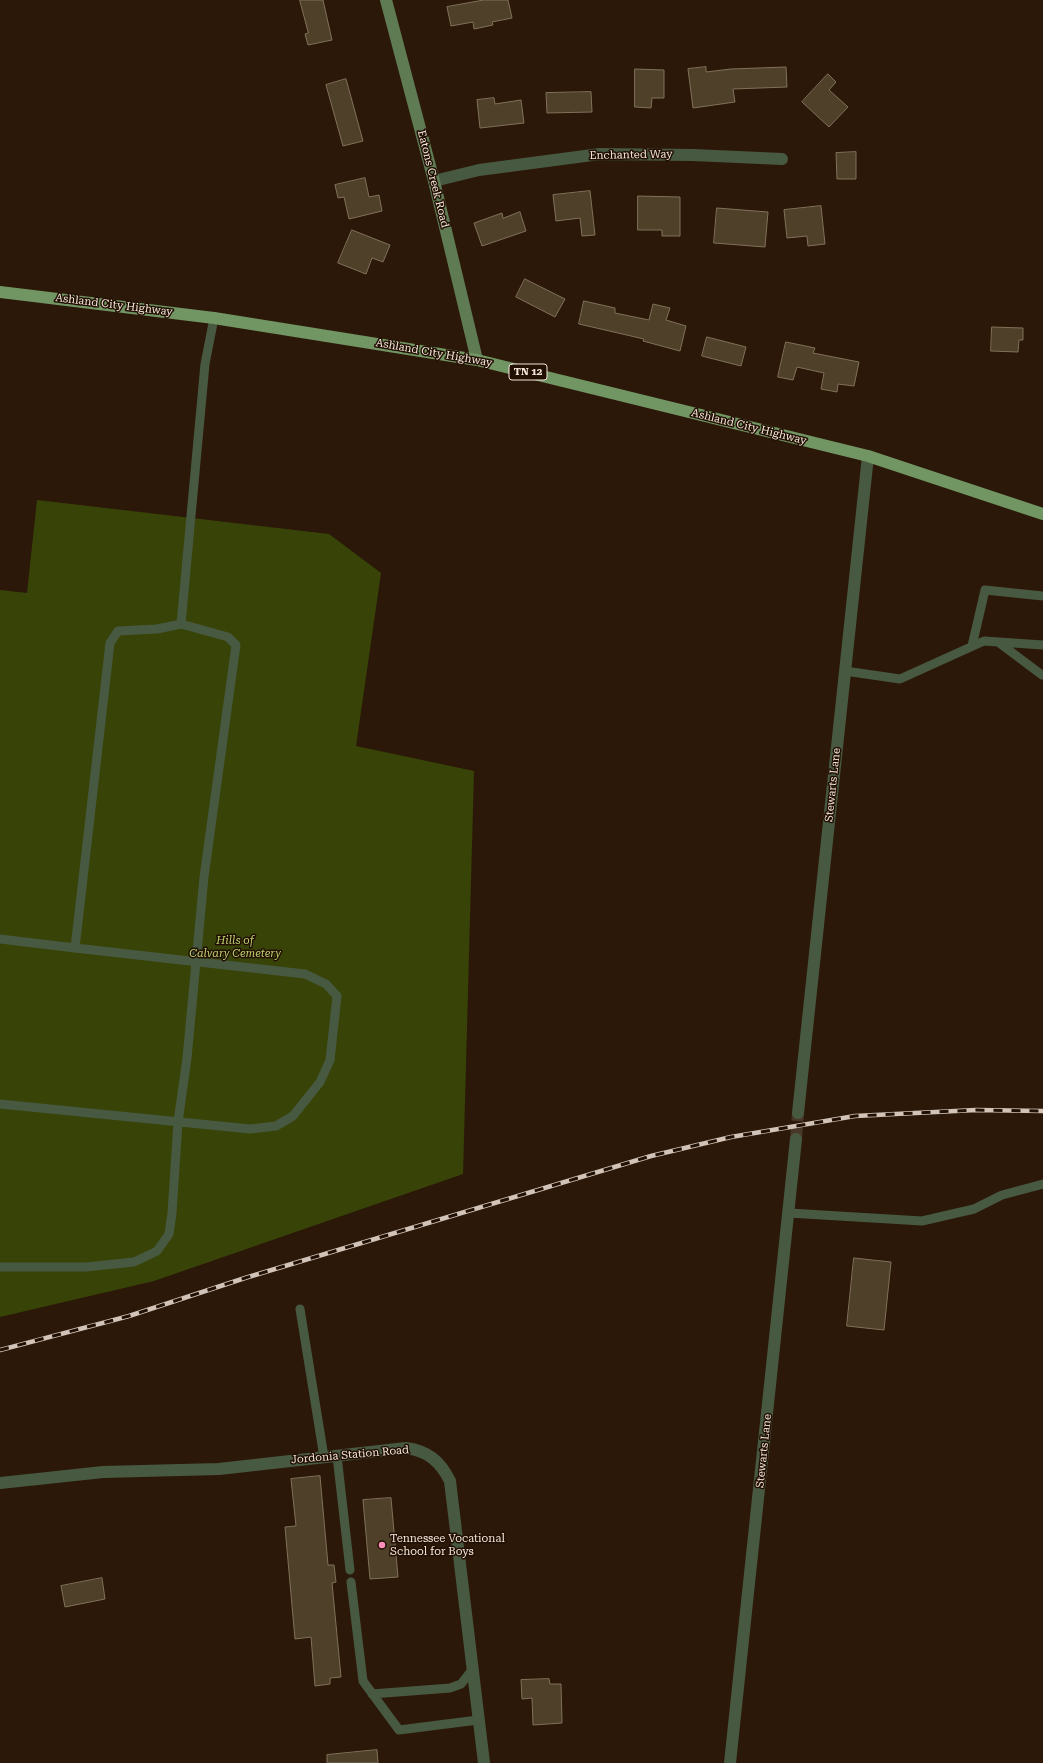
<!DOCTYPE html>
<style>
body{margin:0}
canvas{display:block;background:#2b1808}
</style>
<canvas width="1043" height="1763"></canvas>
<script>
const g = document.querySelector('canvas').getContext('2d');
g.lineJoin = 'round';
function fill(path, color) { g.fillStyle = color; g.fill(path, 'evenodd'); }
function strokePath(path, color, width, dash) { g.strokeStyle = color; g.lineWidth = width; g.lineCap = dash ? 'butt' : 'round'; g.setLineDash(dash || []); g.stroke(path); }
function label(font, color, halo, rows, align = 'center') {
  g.font = font + ' "Roboto Serif",serif'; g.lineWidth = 3; g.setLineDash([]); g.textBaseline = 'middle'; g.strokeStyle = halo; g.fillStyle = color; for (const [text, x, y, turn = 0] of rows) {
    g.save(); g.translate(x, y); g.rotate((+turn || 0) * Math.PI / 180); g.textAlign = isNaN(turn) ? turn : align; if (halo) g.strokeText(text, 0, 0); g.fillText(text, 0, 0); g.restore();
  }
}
const green = new Path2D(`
 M 37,500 L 329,534 L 381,573 L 356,746 L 474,771 L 463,1174 L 154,1281 L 0,1317 L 0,590 L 27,593 Z`);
const building = new Path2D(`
 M 300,0 L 323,0 L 332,40 L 308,45 L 305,34 L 308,33 Z
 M 484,0 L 508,0 L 512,18 L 492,22 L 493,25 L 474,29 L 473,22 L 451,26 L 447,7 Z
 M 706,67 L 706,72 L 731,69 L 786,67 L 787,87 L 733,89 L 735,102 L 693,108 L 688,69 Z
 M 635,69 L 664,70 L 664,98 L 652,98 L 651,108 L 635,107 Z
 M 828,74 L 836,82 L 829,90 L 848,107 L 829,127 L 802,102 Z
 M 346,79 L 363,141 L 343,146 L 326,85 Z
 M 591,92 L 592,112 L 547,113 L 546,93 Z
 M 494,98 L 495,104 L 521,100 L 524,123 L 480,128 L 477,100 Z
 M 856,152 L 856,179 L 837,179 L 836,153 Z
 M 365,178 L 369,197 L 379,195 L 382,211 L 349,219 L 344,197 L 338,198 L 335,185 Z
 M 590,191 L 595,235 L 582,236 L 580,218 L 556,221 L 553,195 Z
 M 638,196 L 680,197 L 680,236 L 662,236 L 662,230 L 638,230 Z
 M 821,206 L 825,244 L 808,246 L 807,236 L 787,238 L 784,210 Z
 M 717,208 L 768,212 L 765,247 L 714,243 Z
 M 520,212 L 526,231 L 482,246 L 474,223 L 502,213 L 503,218 Z
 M 352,230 L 390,245 L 383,262 L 372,258 L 366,274 L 338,263 Z
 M 525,279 L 565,299 L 555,317 L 516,297 Z
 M 584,301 L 615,308 L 615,313 L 649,320 L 653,304 L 670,308 L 666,320 L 686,326 L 680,351 L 643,341 L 644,339 L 579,324 Z
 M 992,327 L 1023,328 L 1023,340 L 1019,340 L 1018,352 L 991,351 Z
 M 707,337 L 746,347 L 741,366 L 702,356 Z
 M 786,342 L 815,348 L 813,353 L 859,362 L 854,386 L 838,384 L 837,392 L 821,389 L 824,373 L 797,367 L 793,380 L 778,377 Z
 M 854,1258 L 891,1262 L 884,1330 L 847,1326 Z
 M 320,1476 L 328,1565 L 334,1565 L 336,1582 L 332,1583 L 341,1677 L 330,1678 L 330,1684 L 315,1686 L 311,1637 L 295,1639 L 285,1527 L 296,1526 L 291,1479 Z
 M 391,1498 L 398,1577 L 370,1579 L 363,1500 Z
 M 102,1578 L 105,1599 L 65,1607 L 61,1586 Z
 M 549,1679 L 550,1684 L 561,1684 L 562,1723 L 533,1725 L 532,1698 L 522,1699 L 521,1680 Z
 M 377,1750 L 378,1763 L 327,1763 L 327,1755 Z`);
const streetTunnel = new Path2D(`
 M 796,1139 L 798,1113`);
const lane = new Path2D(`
 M 998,642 L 1042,675
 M 972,646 L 985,590 L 1043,596
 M 845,671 L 900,679 L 984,641 L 1043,645
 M 0,939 L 75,948 L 110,643 L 118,631 L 157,629 L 181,624 L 205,364 L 214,318
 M 0,1104 L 250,1129 L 276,1126 L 293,1116 L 320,1082 L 330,1060 L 337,996 L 326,984 L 305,974 L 75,948
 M 789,1213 L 922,1221 L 974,1209 L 1002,1195 L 1043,1184
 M 0,1267 L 86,1267 L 134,1262 L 157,1251 L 169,1234 L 172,1213 L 178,1122 L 187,1058 L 204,877 L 236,645 L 228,637 L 181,624
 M 300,1309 L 324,1457
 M 337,1456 L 350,1570
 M 351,1582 L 363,1681 L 399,1730 L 478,1720
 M 372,1694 L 450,1688 L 461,1684 L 472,1670`);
const street = new Path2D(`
 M 434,181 L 479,170 L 600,154 L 693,155 L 782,159
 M 798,1113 L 868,456
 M 0,1483 L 103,1472 L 219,1469 L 406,1448 C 428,1451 440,1461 450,1481 L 484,1763
 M 730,1763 L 796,1139`);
const secondary = new Path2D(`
 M 386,0 L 434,181 L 477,360`);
const primary = new Path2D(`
 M 0,292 L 214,318 L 477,360 L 868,456 L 1043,514`);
const rail = new Path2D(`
 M 0,1350 L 129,1316 L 245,1278 L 651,1156 L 731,1137 L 855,1116 L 976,1110 L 1043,1111`);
const markers = [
 [382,1545,4,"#fe8ebb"]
];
const shields = [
 [528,372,38]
];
const shieldNames = [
 ["TN 12",528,372]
];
const streetNames = [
 ["Enchanted Way",631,155,-1],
 ["Eatons Creek Road",433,179,76],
 ["Ashland City Highway",114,305,7],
 ["Ashland City Highway",434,353,10],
 ["Ashland City Highway",749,427,14],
 ["Stewarts Lane",833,785,-84],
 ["Stewarts Lane",764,1451,-84],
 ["Jordonia Station Road",350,1455,-5]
];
const parkNames = [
 ["Hills of",235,941],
 ["Calvary Cemetery",235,954]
];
const poiNames = [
 ["Tennessee Vocational",390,1539],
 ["School for Boys",390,1552]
];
fill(green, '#384308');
fill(building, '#4e4029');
strokePath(building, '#807159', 1);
strokePath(streetTunnel, '#493728', 12, [12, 6]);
strokePath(lane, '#485941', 9);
strokePath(street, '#485941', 12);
strokePath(secondary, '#5f7b54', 12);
strokePath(primary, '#719563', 12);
strokePath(rail, '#d2c3b8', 4.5);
strokePath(rail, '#210f02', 3, [9]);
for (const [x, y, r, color] of markers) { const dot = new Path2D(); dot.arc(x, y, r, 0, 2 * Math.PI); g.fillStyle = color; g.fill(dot); strokePath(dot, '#210f02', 1.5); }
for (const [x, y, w] of shields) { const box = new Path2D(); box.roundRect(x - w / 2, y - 8, w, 16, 3); g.fillStyle = '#210f02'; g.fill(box); strokePath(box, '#f5e7dd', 1); }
label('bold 10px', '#f5e7dd', null, shieldNames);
label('11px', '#f5e7dd', '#210f02', streetNames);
label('italic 11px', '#bdd471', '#210f02', parkNames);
label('11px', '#f5e7dd', '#210f02', poiNames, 'left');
</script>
